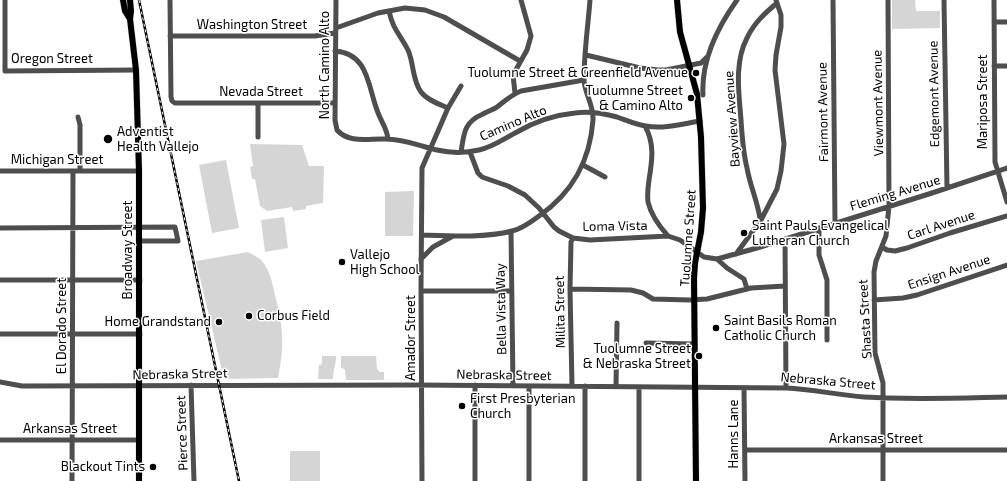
<!DOCTYPE html>
<style>
body{margin:0}
canvas{display:block;background:#fff}
</style>
<canvas width="1007" height="481"></canvas>
<script>
const g = document.querySelector('canvas').getContext('2d');
g.lineJoin = 'round';
function fill(path, color) { g.fillStyle = color; g.fill(path, 'evenodd'); }
function strokePath(path, color, width, dash) { g.strokeStyle = color; g.lineWidth = width; g.lineCap = dash ? 'butt' : 'round'; g.setLineDash(dash || []); g.stroke(path); }
function label(font, color, halo, rows, align = 'center') {
  g.font = font + ' "Exo 2",sans-serif'; g.lineWidth = 3; g.setLineDash([]); g.textBaseline = 'middle'; g.strokeStyle = halo; g.fillStyle = color; for (const [text, x, y, turn = 0] of rows) {
    g.save(); g.translate(x, y); g.rotate((+turn || 0) * Math.PI / 180); g.textAlign = isNaN(turn) ? turn : align; if (halo) g.strokeText(text, 0, 0); g.fillText(text, 0, 0); g.restore();
  }
}
const green = new Path2D(`
 M 892,0 L 915,0 L 916,11 L 940,11 L 940,28 L 892,29 Z
 M 250,144 L 302,145 L 309,166 L 324,166 L 323,203 L 306,206 L 306,209 L 293,211 L 292,207 L 267,211 L 260,206 L 255,179 L 252,179 L 250,167 L 253,166 Z
 M 226,160 L 239,228 L 212,233 L 199,165 Z
 M 414,191 L 413,236 L 385,236 L 385,192 Z
 M 284,217 L 288,248 L 265,252 L 261,220 Z
 M 248,252 C 253,255 258,257 261,260 C 270,270 272,282 275,295 C 283,328 285,344 278,378 L 224,379 L 196,261 Z
 M 322,356 L 336,356 C 336,365 333,371 333,379 L 318,379 L 319,365 L 322,364 Z
 M 341,356 L 376,356 L 377,369 L 380,372 L 384,372 L 384,380 L 346,380 L 345,370 L 341,367 Z
 M 290,451 L 320,451 L 320,481 L 290,481 Z`);
const minor = new Path2D(`
 M 5,0 L 5,71 L 136,70
 M 170,0 L 171,97 L 172,101 L 175,103 L 335,103
 M 336,0 L 335,120 L 337,130 C 349,144 370,138 386,139 C 404,139 420,146 437,150 C 450,153 466,153 479,150 C 493,147 505,138 517,132 C 534,122 555,115 575,113 C 589,111 603,113 617,117 C 626,120 636,125 646,126 C 664,129 682,124 700,121
 M 833,0 L 835,223
 M 944,0 L 947,188
 M 994,0 L 995,162 L 1007,202
 M 389,11 C 393,30 400,34 408,50 C 414,63 412,80 421,92 C 427,100 439,104 448,108
 M 994,22 L 1007,22
 M 336,28 L 378,13 L 405,8 L 425,10 L 444,17 L 520,61
 M 170,36 L 315,36 L 335,33
 M 335,51 C 368,53 368,86 377,110 C 380,120 387,128 388,139
 M 586,55 L 640,68 L 658,70 L 666,70 L 701,63 L 707,57
 M 994,66 L 1007,66
 M 515,93 L 513,75 L 527,50 L 531,36 L 521,0
 M 703,95 C 701,60 717,28 737,0
 M 258,103 L 258,137
 M 78,117 L 80,125 L 80,171
 M 645,126 C 655,144 652,161 649,180 C 648,187 647,194 648,202 C 651,215 659,226 668,236
 M 461,152 C 464,133 464,122 483,114 C 488,111 493,110 497,107 C 505,101 511,95 521,91 L 584,80
 M 470,152 L 478,173 L 482,177 L 508,186 L 525,195 L 539,208 L 554,227 L 559,231 L 573,238 L 590,240 L 668,236 L 680,240 L 704,257 L 717,259 L 757,248 L 932,193 L 1007,168
 M 583,165 L 605,177
 M 0,171 L 139,171
 M 760,219 C 758,202 750,186 747,168 C 743,152 742,136 741,120 C 739,93 734,63 747,38 C 754,23 765,13 777,3
 M 0,228 L 175,227 L 178,241 L 139,241
 M 819,228 L 819,255 L 827,280 L 827,340
 M 511,231 L 513,386
 M 422,235 C 450,236 485,238 512,231 C 522,229 531,222 539,216 C 573,192 590,161 593,120 C 594,105 584,93 584,79 C 584,53 588,26 590,0
 M 785,239 L 786,388
 M 882,247 L 887,250 L 895,251 L 907,248 L 950,233 L 1007,216
 M 736,254 L 761,220 L 777,189 L 781,171 L 784,144 L 775,70 L 776,55 L 781,27 L 781,15 L 776,0
 M 421,259 L 433,247 L 453,236
 M 717,259 L 727,268 L 744,279 L 747,289
 M 0,280 L 140,280
 M 570,289 L 631,290 L 643,293 L 653,299 L 689,300 L 707,299 L 751,288 L 785,286
 M 421,291 L 511,291
 M 874,300 L 903,298 L 917,295 L 1007,265
 M 0,334 L 140,334
 M 646,343 L 695,344
 M 0,382 L 22,386 L 417,385 L 786,388 C 812,389 837,395 864,397 C 911,400 960,398 1007,397
 M 191,385 L 194,481
 M 572,386 L 570,289 L 571,242 L 573,238
 M 616,387 L 617,323
 M 639,387 L 639,481
 M 744,388 L 745,481
 M 0,440 L 139,440
 M 745,450 L 1007,450
 M 72,481 L 73,171
 M 422,481 L 421,287 L 422,168 L 448,108 L 461,86
 M 475,481 L 475,385
 M 529,481 L 529,386
 M 585,481 L 585,386
 M 883,481 L 883,383 L 875,353 L 874,272 L 876,261 L 886,236 L 889,206 L 888,0`);
const major = new Path2D(`
 M 123,0 L 125,11 L 130,19
 M 130,0 L 131,11 L 130,19 L 136,70 L 139,171 L 139,481
 M 677,0 L 680,32 L 697,94 L 701,137 L 703,208 L 701,232 L 695,263 L 694,278 L 696,481`);
const rail = new Path2D(`
 M 139,0 L 239,481`);
const markers = [
 [696,73,4,"#000"],
 [691,98,4,"#000"],
 [108,139,5,"#000"],
 [744,233,4,"#000"],
 [342,262,4,"#000"],
 [249,316,4,"#000"],
 [219,322,4,"#000"],
 [716,328,4,"#000"],
 [699,356,4,"#000"],
 [462,406,4,"#000"],
 [153,467,4,"#000"]
];
const streetNames = [
 ["Washington Street",252,25],
 ["Oregon Street",52,59],
 ["North Camino Alto",325,65,-90],
 ["Nevada Street",261,92],
 ["Edgemont Avenue",934,94,-91],
 ["Mariposa Street",983,102,-90],
 ["Viewmont Avenue",878,103,-91],
 ["Fairmont Avenue",823,112,-91],
 ["Bayview Avenue",732,119,-94],
 ["Camino Alto",513,123,-23],
 ["Michigan Street",57,160],
 ["Fleming Avenue",895,193,-17],
 ["Carl Avenue",941,225,-18],
 ["Loma Vista",615,226,-1],
 ["Tuolumne Street",688,238,-86],
 ["Broadway Street",128,250,-90],
 ["Ensign Avenue",949,272,-18],
 ["Bella Vista Way",501,309,-91],
 ["Milita Street",560,312,-91],
 ["Shasta Street",865,319,-93],
 ["El Dorado Street",62,326,-90],
 ["Amador Street",411,338,-90],
 ["Nebraska Street",180,374,-1],
 ["Nebraska Street",504,375,1],
 ["Nebraska Street",828,381,5],
 ["Arkansas Street",70,429],
 ["Pierce Street",182,433,-92],
 ["Hanns Lane",734,434,-90],
 ["Arkansas Street",876,439]
];
const poiNames = [
 ["Tuolumne Street & Greenfield Avenue",688,73,"right"],
 ["Tuolumne Street",683,91,"right"],
 ["& Camino Alto",683,106,"right"],
 ["Adventist",117,132],
 ["Health Vallejo",117,147],
 ["Saint Pauls Evangelical",752,226],
 ["Lutheran Church",752,241],
 ["Vallejo",350,255],
 ["High School",350,270],
 ["Corbus Field",257,316],
 ["Saint Basils Roman",724,321],
 ["Catholic Church",724,336],
 ["Home Grandstand",211,322,"right"],
 ["Tuolumne Street",691,349,"right"],
 ["& Nebraska Street",691,364,"right"],
 ["First Presbyterian",470,399],
 ["Church",470,414],
 ["Blackout Tints",145,467,"right"]
];
fill(green, '#d5d5d5');
strokePath(major, '#dbdbdb', 7);
strokePath(minor, '#4e4e4e', 5);
strokePath(major, '#000', 6);
strokePath(rail, '#000', 2.5);
strokePath(rail, '#fff', 1, [3]);
for (const [x, y, r, color] of markers) { const dot = new Path2D(); dot.arc(x, y, r, 0, 2 * Math.PI); g.fillStyle = color; g.fill(dot); strokePath(dot, '#fff', 1.5); }
label('13px', '#000', '#fff', streetNames);
label('13px', '#000', '#fff', poiNames, 'left');
</script>
